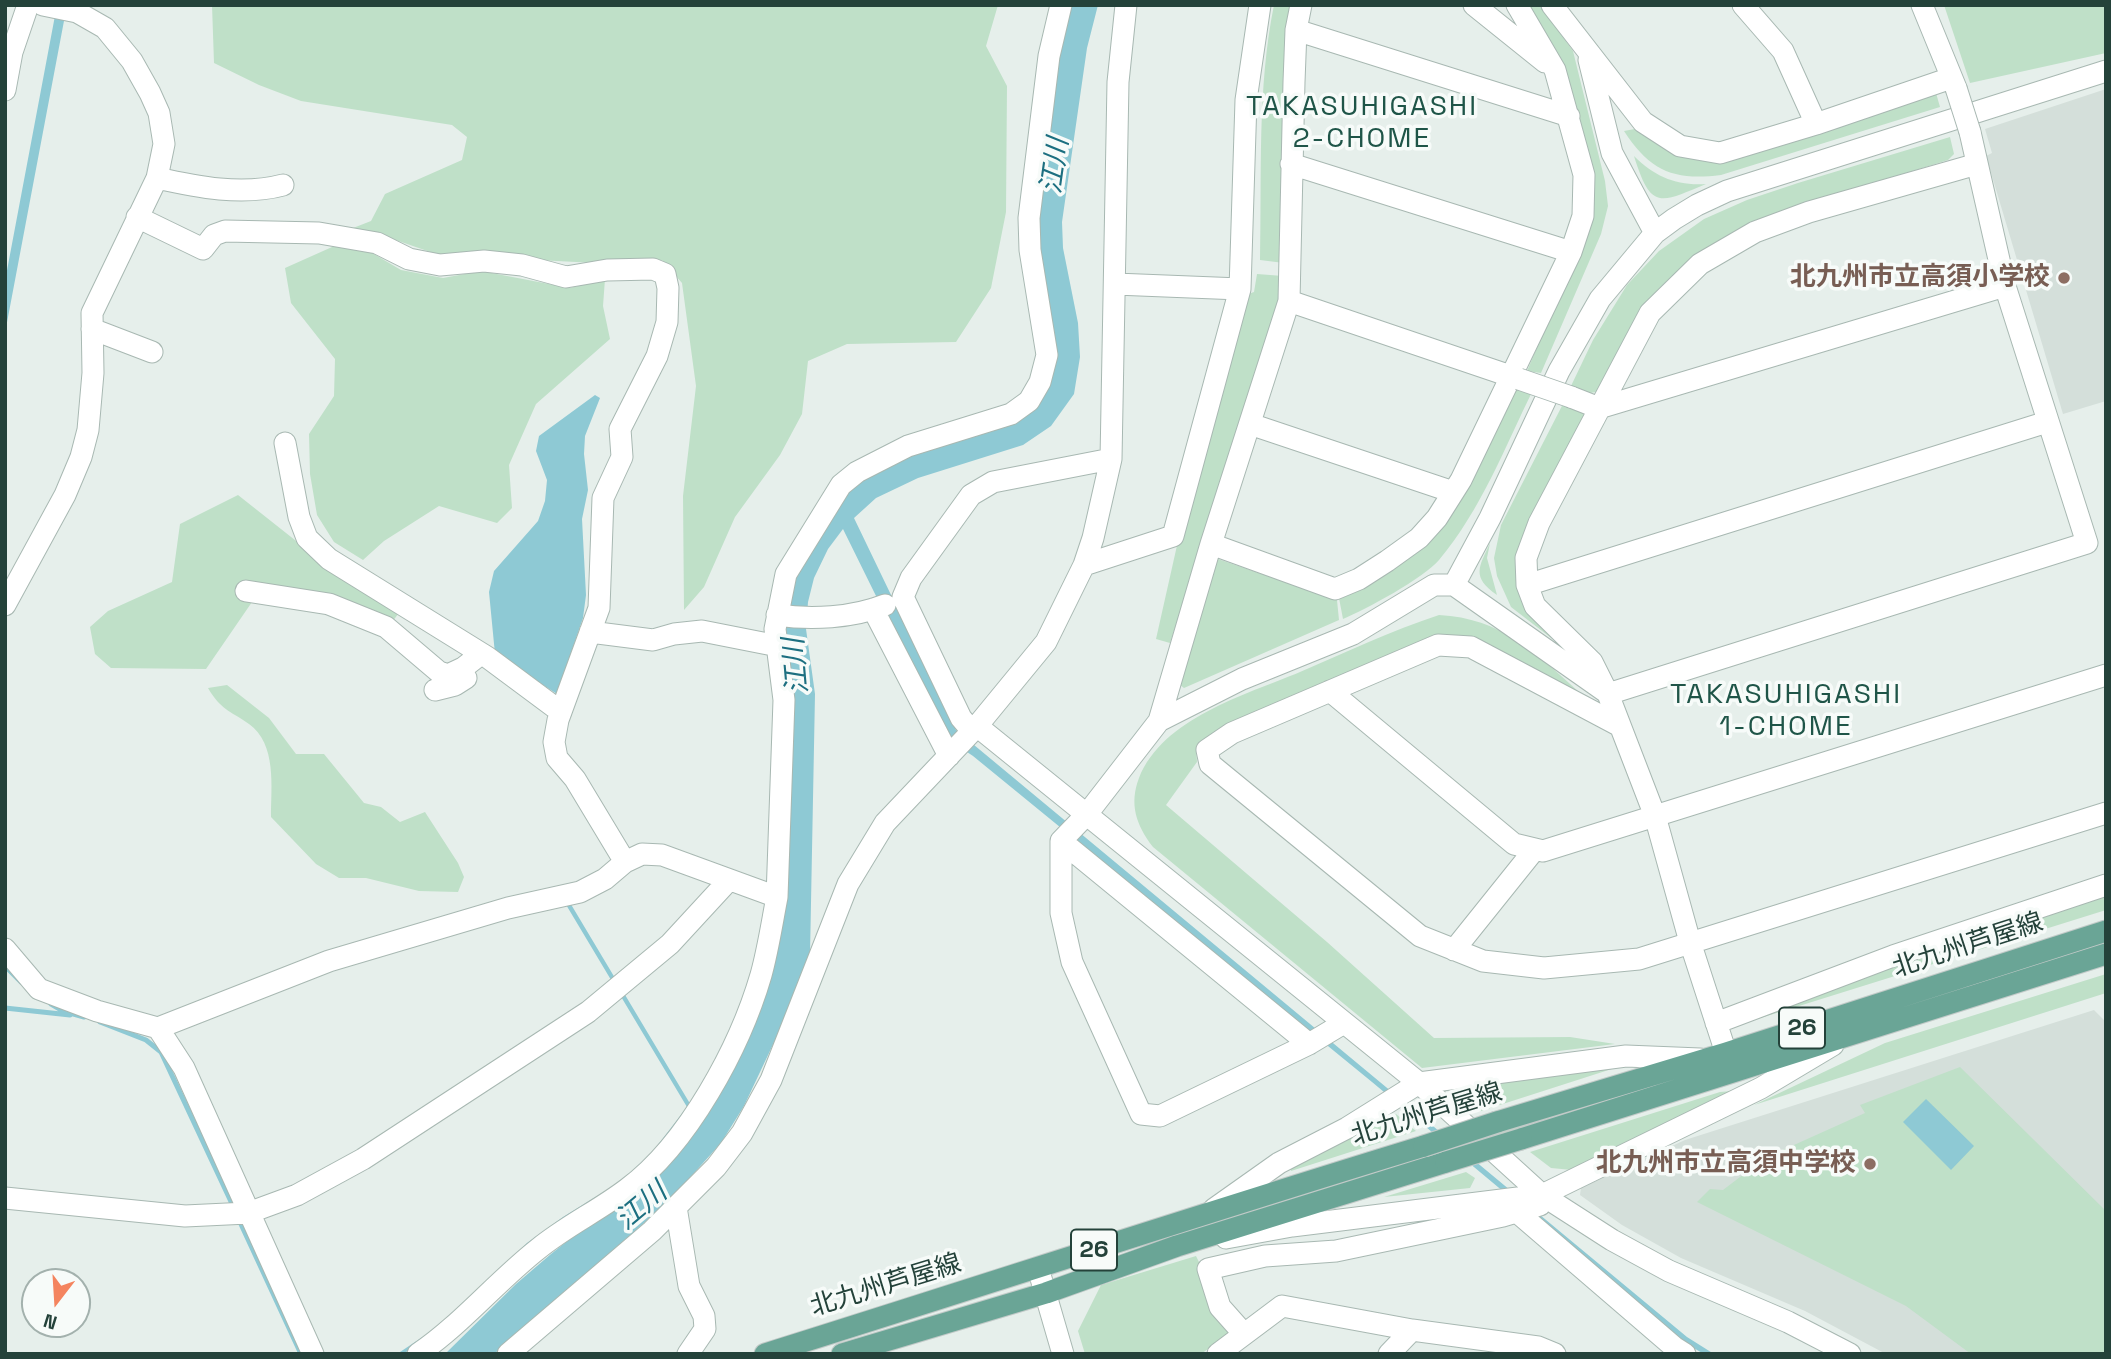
<!DOCTYPE html>
<meta charset="utf-8">
<style>
body{margin:0}
#map{position:relative;width:2111px;height:1359px;overflow:hidden;background:#e6efeb;font-family:"Space Grotesk",sans-serif}
canvas{display:block}
.frame{position:absolute;inset:0;border:7px solid #24423a;pointer-events:none}
.north{position:absolute;left:21px;top:1268px;width:70px;height:70px;box-sizing:border-box;background:#f7fbf9;border:2px solid #a3b1ad;border-radius:50%;rotate:197deg;font-size:19px;font-weight:700;line-height:28px;text-align:center;color:#24423a}
.north::after{content:'';display:block;margin:auto;width:24px;height:32px;background:#f4845f;clip-path:polygon(50% 0,100% 100%,50% 72%,0 100%)}
</style>
<div id="map">
<canvas width="2111" height="1359"></canvas>
<div class="frame"></div>
<div class="north">N</div>
</div>
<script>
const g = document.querySelector('canvas').getContext('2d');
g.lineJoin = 'round';
function fill(path, color) { g.fillStyle = color; g.fill(path, 'evenodd'); }
function strokePath(path, color, width, dash) { g.strokeStyle = color; g.lineWidth = width; g.lineCap = dash ? 'butt' : 'round'; g.setLineDash(dash || []); g.stroke(path); }
function label(font, color, halo, rows, align = 'center') {
  g.font = font + ' "Space Grotesk","Noto Sans JP",sans-serif'; g.lineWidth = 7; g.setLineDash([]); g.textBaseline = 'middle'; g.strokeStyle = halo; g.fillStyle = color; for (const [text, x, y, turn = 0] of rows) {
    g.save(); g.translate(x, y); g.rotate((+turn || 0) * Math.PI / 180); g.textAlign = isNaN(turn) ? turn : align; if (halo) g.strokeText(text, 0, 0); g.fillText(text, 0, 0); g.restore();
  }
}
const built = new Path2D(`
 M 2106,89 L 2106,401 L 2063,414 L 1986,156 L 1992,153 L 1985,129 Z
 M 2094,1010 L 2106,1022 L 2106,1354 L 1886,1354 L 1805,1311 L 1681,1258 L 1622,1225 L 1580,1195 L 1581,1188 L 1685,1140 Z`);
const green = new Path2D(`
 M 212,5 L 998,5 L 986,46 L 1007,86 L 1006,212 L 991,288 L 956,342 L 847,344 L 808,361 L 802,414 L 780,455 L 735,517 L 704,587 L 684,610 L 683,496 L 696,386 L 682,283 L 662,260 L 596,263 L 439,255 L 384,236 L 348,230 L 371,221 L 385,194 L 462,160 L 467,137 L 452,125 L 301,101 L 259,85 L 214,63 Z
 M 1274,5 L 1294,5 L 1284,263 L 1260,260 C 1262,176 1257,88 1274,5 Z
 M 1525,5 L 1540,5 L 1573,51 L 1605,181 L 1608,206 L 1601,234 L 1541,373 L 1527,371 L 1556,303 L 1593,176 L 1558,53 Z
 M 1944,5 L 2106,5 L 2106,53 L 1970,83 Z
 M 1936,93 L 1940,107 L 1721,175 C 1674,181 1650,171 1624,131 L 1640,128 L 1699,158 Z
 M 1950,137 L 1954,154 L 1948,160 L 1804,205 L 1690,260 L 1596,392 L 1590,393 L 1571,386 L 1593,340 L 1627,285 L 1659,251 L 1704,219 L 1747,200 L 1798,183 Z
 M 1634,156 C 1655,177 1677,186 1706,184 C 1660,203 1651,211 1634,156 Z
 M 341,243 L 367,250 L 401,270 L 443,278 L 481,271 L 570,288 L 605,279 L 603,306 L 610,339 L 536,404 L 509,465 L 512,508 L 497,523 L 439,506 L 384,541 L 363,560 L 334,542 L 317,515 L 310,474 L 309,434 L 334,396 L 335,359 L 291,303 L 285,268 Z
 M 1257,274 L 1283,276 L 1281,301 L 1170,643 L 1156,639 L 1178,541 L 1248,294 L 1254,292 Z
 M 1514,387 L 1533,390 C 1505,447 1481,510 1439,560 C 1424,578 1365,610 1343,619 L 1339,598 L 1406,560 Z
 M 1565,400 L 1586,411 L 1521,588 L 1577,658 L 1511,607 L 1497,576 L 1494,558 L 1501,525 Z
 M 238,495 L 348,582 L 398,614 L 393,621 L 263,586 L 206,669 L 111,668 L 95,654 L 90,627 L 108,611 L 172,582 L 180,524 Z
 M 1490,543 L 1487,558 L 1497,595 C 1471,577 1479,567 1490,543 Z
 M 1218,559 L 1337,600 L 1339,620 L 1184,688 L 1176,682 L 1213,562 Z
 M 1439,615 C 1501,618 1536,653 1580,693 L 1575,695 L 1509,655 L 1472,638 L 1224,727 L 1196,749 L 1197,762 L 1166,805 L 1327,942 L 1434,1038 L 1570,1037 L 1615,1044 L 1422,1068 L 1153,847 C 1136,825 1129,804 1139,778 C 1163,718 1245,695 1300,672 C 1346,652 1391,631 1439,615 Z
 M 227,685 L 269,718 L 296,754 L 324,754 L 364,803 L 381,807 L 400,822 L 425,812 L 458,863 L 464,877 L 458,892 L 419,891 L 366,878 L 339,878 L 316,864 L 271,817 C 271,787 277,744 249,724 C 229,710 221,710 208,688 Z
 M 2106,889 L 2106,910 L 1735,1026 L 1870,972 Z
 M 2106,940 L 2106,944 L 1193,1231 L 1192,1227 Z
 M 2106,974 L 2106,993 L 1754,1105 L 1885,1043 Z
 M 1621,1066 L 1481,1111 L 1457,1091 L 1460,1084 Z
 M 1960,1067 L 2106,1211 L 2106,1354 L 1971,1354 L 1906,1306 L 1697,1202 L 1710,1189 L 1723,1190 L 1765,1158 L 1865,1113 L 1860,1105 Z
 M 1732,1091 L 1572,1170 L 1551,1168 L 1530,1152 L 1720,1092 Z
 M 1383,1112 L 1396,1114 L 1416,1131 L 1291,1171 L 1290,1167 Z
 M 1466,1172 L 1475,1178 L 1470,1188 L 1384,1197 Z
 M 1196,1256 L 1233,1331 L 1201,1354 L 1085,1354 L 1078,1331 L 1101,1285 Z`);
const water = new Path2D(`
 M 57,5 L 67,5 L 5,333 L 5,281 Z
 M 1069,5 L 1098,5 L 1087,48 L 1062,222 L 1063,248 L 1078,323 L 1080,357 L 1074,394 L 1051,426 L 1023,445 L 918,478 L 876,498 L 854,518 L 956,730 L 1687,1337 L 1714,1354 L 1704,1354 L 1685,1343 L 1372,1082 L 973,756 L 946,738 L 843,529 L 828,549 L 814,578 L 808,602 L 806,629 L 815,694 L 810,955 L 777,1036 L 744,1106 L 721,1143 L 668,1202 L 494,1354 L 445,1354 L 516,1284 L 551,1254 L 580,1231 L 639,1192 L 771,973 L 786,596 L 847,488 L 905,453 L 976,431 L 1047,384 L 1035,247 L 1060,45 Z
 M 595,395 L 600,398 L 585,436 L 584,454 L 588,490 L 582,519 L 586,595 L 583,618 L 557,694 L 495,654 L 489,592 L 494,571 L 538,521 L 545,501 L 547,480 L 536,451 L 539,436 Z
 M 569,901 L 692,1107 L 652,1156 L 627,1181 L 572,1215 L 532,1245 L 435,1333 L 403,1354 L 397,1354 L 439,1326 L 527,1243 L 563,1217 L 623,1180 L 654,1150 L 687,1107 L 565,903 Z
 M 1926,1099 L 1974,1146 L 1951,1170 L 1903,1122 Z`);
const stream = new Path2D(`
 M 5,966 L 21,982
 M 51,1004 L 63,1011 L 84,1017
 M 5,1008 L 70,1015
 M 100,1022 L 146,1040 L 161,1052 L 234,1208
 M 240,1222 L 301,1354`);
const minor = new Path2D(`
 M 1301,5 L 1296,30 L 1294,82 L 1289,301 L 1211,544 L 1159,721 L 1087,814 L 1061,841 L 1061,913 L 1072,962 L 1141,1114 L 1160,1116 L 1309,1044 L 1344,1023
 M 1474,5 L 1545,62
 M 1552,5 L 1643,122 L 1680,146 L 1720,153 L 1816,124 L 1951,78
 M 1743,5 L 1783,51 L 1816,124
 M 1922,5 L 1956,88
 M 1296,30 L 1569,116
 M 1589,60 L 1612,153 L 1655,233
 M 5,90 L 12,52 L 28,5
 M 1291,164 L 1571,252
 M 157,178 C 197,187 242,196 283,185
 M 137,217 L 203,249 L 214,235 L 225,231 L 319,233 L 377,243 L 409,259 L 440,265 L 484,261 L 522,265 L 566,277 L 607,270 L 653,269 L 665,274 L 668,288 L 667,322 L 657,356 L 620,429 L 622,457 L 603,498 L 599,608 L 558,720 L 554,742 L 557,758 L 575,779 L 625,862
 M 1115,284 L 1240,289
 M 1289,301 L 1519,379
 M 92,329 L 152,352
 M 1571,397 L 1599,408 L 2005,286
 M 1250,424 L 1453,492
 M 285,443 L 299,517 L 307,538 L 329,559 L 487,657 L 561,712
 M 1211,544 L 1335,589 L 1359,579 L 1387,561 L 1419,538 L 1437,518 L 1461,480 L 1571,252 L 1583,216 L 1584,175 L 1555,70 L 1517,5
 M 1084,565 L 1173,536 L 1240,289 L 1246,100 L 1260,5
 M 1454,585 L 1490,518 L 1559,371 L 1600,299 L 1655,233 L 1674,219 L 1697,205 L 1727,191 L 2106,71
 M 1527,585 L 2047,422
 M 246,591 L 329,604 L 386,627 L 439,672 L 448,675 L 463,668 L 481,654
 M 5,605 L 65,495 L 81,457 L 88,430 L 93,373 L 92,313 L 157,178 L 164,144 L 159,113 L 150,93 L 132,61 L 105,28 L 77,12 L 43,5
 M 873,609 L 949,756
 M 777,615 C 811,620 852,618 885,605
 M 590,632 L 653,640 L 674,634 L 702,631 L 778,646
 M 435,690 L 455,685 L 466,678
 M 1330,691 L 1514,844 L 1543,851 L 2106,675
 M 1608,694 L 2087,543 L 2005,286 L 1970,132
 M 1159,721 L 1242,679 L 1353,634 L 1434,585 L 1454,585 L 1606,692
 M 977,726 L 1419,1083 L 1542,1195 L 1612,1240 L 1669,1271 L 1788,1322 L 1850,1354
 M 1620,726 L 1471,647 L 1438,645 L 1232,733 L 1207,750 L 1210,764 L 1420,936 L 1483,961 L 1544,968 L 1639,959 L 2106,813
 M 972,731 L 961,718 L 903,597 L 911,578 L 971,495 L 993,482 L 1111,459
 M 1061,841 L 1309,1044
 M 5,949 L 39,989 L 97,1011 L 158,1028 L 329,961 L 508,908 L 580,892 L 605,879 L 625,862 L 642,854 L 662,855 L 777,897 L 784,700 L 775,629 L 786,574 L 841,485 L 857,472 L 908,446 L 1011,414 L 1029,401 L 1040,382 L 1047,355 L 1030,250 L 1029,218 L 1049,56 L 1061,5
 M 1454,950 L 1535,849
 M 1716,1023 L 1893,956 L 2106,885
 M 158,1028 L 184,1068 L 313,1354
 M 1726,1053 L 1690,942 L 1655,816 L 1608,694 L 1592,662 L 1535,606 L 1527,585 L 1526,558 L 1539,523 L 1650,313 L 1700,264 L 1755,232 L 1809,212 L 1977,164
 M 5,1198 L 185,1216 L 248,1213 L 297,1195 L 363,1159 L 588,1012 L 670,944 L 729,880
 M 676,1207 L 689,1286 L 704,1316 L 705,1329 L 688,1354
 M 1214,1209 L 1279,1163 L 1347,1128 L 1419,1083 L 1626,1056 L 1700,1059
 M 1517,1212 L 1674,1347 L 1685,1354
 M 1226,1238 L 1292,1226 L 1542,1195 L 1761,1088 L 1833,1045
 M 1038,1268 L 1063,1354
 M 1244,1334 L 1220,1307 L 1208,1269 L 1265,1256 L 1336,1251 L 1503,1216 L 1540,1205
 M 418,1354 C 462,1324 496,1282 538,1249 C 566,1226 598,1211 627,1189 C 688,1144 740,1047 761,975 C 768,950 772,923 777,897
 M 508,1354 L 652,1231 L 716,1167 L 742,1133 L 771,1080 L 848,884 L 885,823 L 977,726 L 1046,642 L 1084,565 L 1093,538 L 1111,459 L 1118,82 L 1126,5
 M 1218,1354 L 1282,1306 L 1412,1330 L 1538,1347 L 1555,1354
 M 1389,1354 L 1412,1330`);
const major = new Path2D(`
 M 1497,1122 L 1726,1053 L 2106,931
 M 1521,1139 L 2106,954
 M 765,1354 C 985,1285 1204,1213 1424,1146
 M 842,1354 L 1046,1293 L 1177,1246 L 1446,1162`);
const minorBridge = new Path2D(`
 M 1956,88 L 1970,132
 M 1519,379 L 1571,397`);
const majorBridge = new Path2D(`
 M 1424,1146 L 1497,1122
 M 1446,1162 L 1521,1139`);
const markers = [
 [2064,278,7,"#8d6e63"],
 [1870,1164,7,"#8d6e63"]
];
const shields = [
 [1802,1028,46],
 [1094,1250,46]
];
const shieldNames = [
 ["26",1802,1028],
 ["26",1094,1250]
];
const educationNames = [
 ["北九州市立高須小学校",2050,278],
 ["北九州市立高須中学校",1856,1164]
];
const streetNames = [
 ["北九州芦屋線",1968,946,-18],
 ["北九州芦屋線",1427,1115,-17],
 ["北九州芦屋線",886,1286,-17]
];
const neighbourhoodNames = [
 ["TAKASUHIGASHI",1362,107],
 ["2-CHOME",1362,139],
 ["TAKASUHIGASHI",1786,695],
 ["1-CHOME",1786,727]
];
const waterNames = [
 ["江川",1056,166,-82],
 ["江川",797,666,-95],
 ["江川",642,1207,-40]
];
fill(built, '#d4dfda');
fill(green, '#bfe0c8');
fill(water, '#8ec9d4');
strokePath(stream, '#8ec9d4', 5);
strokePath(minor, '#a8b8b2', 23);
strokePath(major, '#c2cac8', 23);
strokePath(minor, '#fff', 21);
strokePath(major, '#6aa596', 21);
strokePath(minorBridge, '#a8b8b2', 23, []);
strokePath(majorBridge, '#c2cac8', 23, []);
strokePath(minorBridge, '#fff', 21);
strokePath(majorBridge, '#6aa596', 21);
for (const [x, y, r, color] of markers) { const dot = new Path2D(); dot.arc(x, y, r, 0, 2 * Math.PI); g.fillStyle = color; g.fill(dot); strokePath(dot, '#f7fbf9', 2.5); }
for (const [x, y, w] of shields) { const box = new Path2D(); box.roundRect(x - w / 2, y - 20.5, w, 41, 5); g.fillStyle = '#f7fbf9'; g.fill(box); strokePath(box, '#24423a', 2); }
label('bold 24px', '#24423a', null, shieldNames);
label('bold 26px', '#785e54', '#f7fbf9', educationNames, 'right');
label('26px', '#24423a', '#f7fbf9', streetNames);
g.letterSpacing = '2px';
label('28px', '#1f5548', '#f7fbf9', neighbourhoodNames);
g.letterSpacing = '0px';
label('italic 28px', '#1c6f80', '#f7fbf9', waterNames);
</script>
